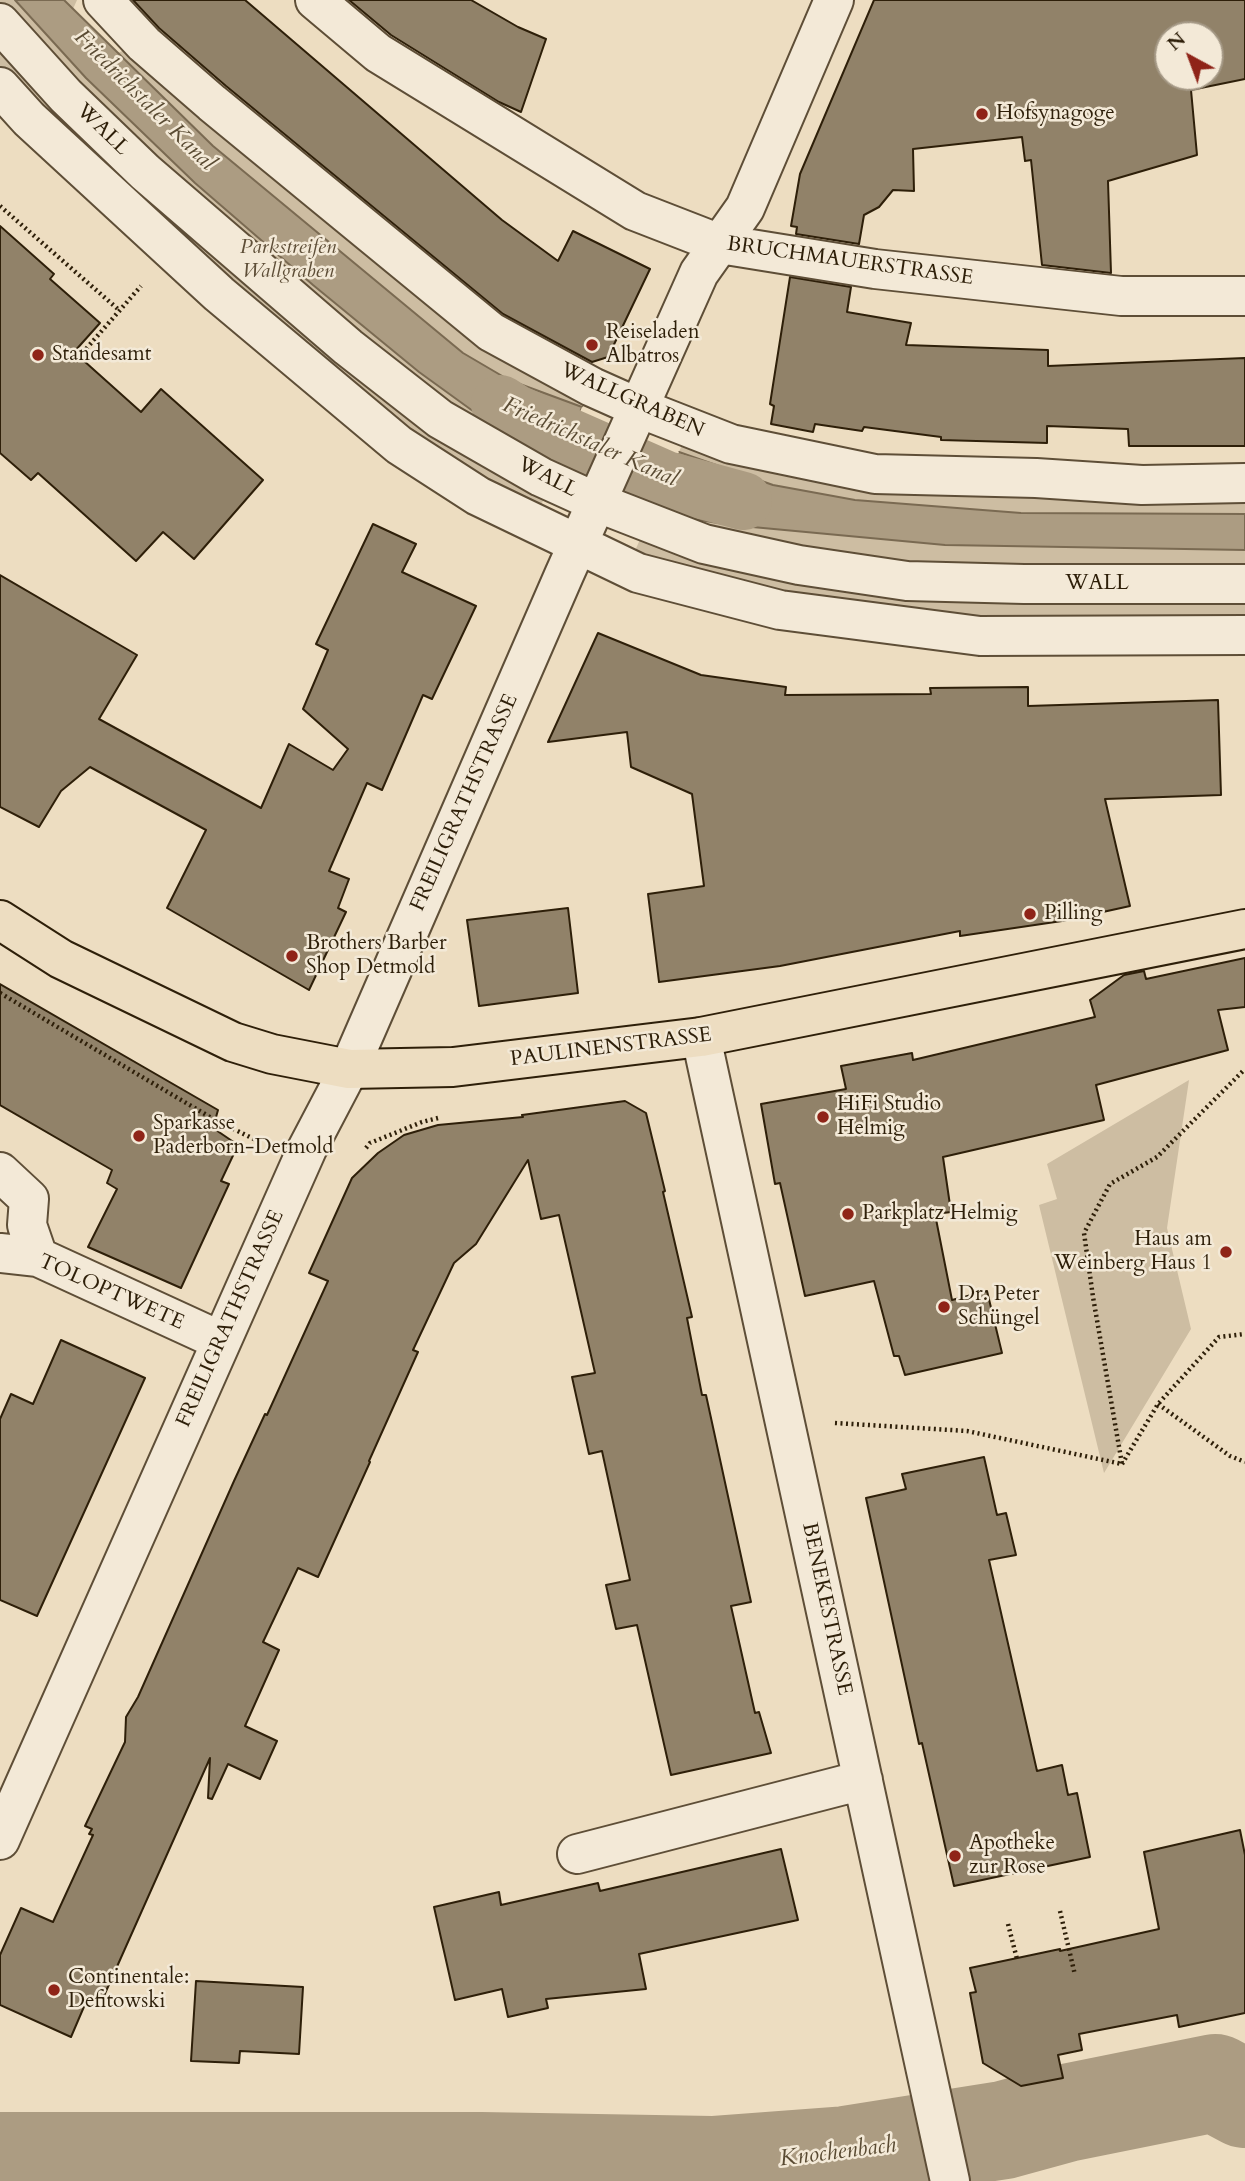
<!DOCTYPE html>
<meta charset="utf-8">
<style>
body{margin:0}
#map{position:relative;width:1245px;height:2181px;overflow:hidden;background:#edddc1;font-family:Cardo,serif}
canvas{display:block}
.north{position:absolute;left:1154px;top:21px;width:70px;height:70px;box-sizing:border-box;background:#f3e9d7;border:2px solid #a49885;border-radius:50%;rotate:319deg;font-size:19px;font-weight:700;line-height:28px;text-align:center;color:#2e1f09}
.north::after{content:'';display:block;margin:auto;width:24px;height:32px;background:#8f2418;clip-path:polygon(50% 0,100% 100%,50% 72%,0 100%)}
</style>
<div id="map">
<canvas width="1245" height="2181"></canvas>
<div class="north">N</div>
</div>
<script>
const g = document.querySelector('canvas').getContext('2d');
g.lineJoin = 'round';
function fill(path, color) { g.fillStyle = color; g.fill(path, 'evenodd'); }
function strokePath(path, color, width, dash) { g.strokeStyle = color; g.lineWidth = width; g.lineCap = dash ? 'butt' : 'round'; g.setLineDash(dash || []); g.stroke(path); }
function label(font, color, halo, rows, align = 'center') {
  g.font = font + ' Cardo,serif'; g.lineWidth = 5; g.setLineDash([]); g.textBaseline = 'middle'; g.strokeStyle = halo; g.fillStyle = color; for (const [text, x, y, turn = 0] of rows) {
    g.save(); g.translate(x, y); g.rotate((+turn || 0) * Math.PI / 180); g.textAlign = isNaN(turn) ? turn : align; if (halo) g.strokeText(text, 0, 0); g.fillText(text, 0, 0); g.restore();
  }
}
const green = new Path2D(`
 M 0,0 L 77,0 L 73,9 L 118,53 L 132,46 L 586,400 L 539,510 L 413,438 L 55,126 L 0,66 Z
 M 682,445 L 1245,495 L 1245,619 L 976,617 L 790,596 L 634,553 Z
 M 1189,1080 L 1167,1228 L 1191,1329 L 1104,1473 L 1039,1205 L 1057,1199 L 1047,1164 Z`);
const water = new Path2D(`
 M 15,0 L 64,0 L 213,146 L 463,353 L 509,380 L 582,407 L 559,464 L 506,435 L 419,372 L 313,285 L 195,183 L 86,78 Z
 M 679,452 L 773,485 L 855,500 L 1021,513 L 1245,514 L 1245,550 L 945,545 L 731,525 L 693,519 L 653,508 Z`);
const pier = new Path2D(`
 M 582,407 L 585,408 L 562,466 L 559,464 Z
 M 676,450 L 679,452 L 653,508 L 650,507 Z`);
const canal = new Path2D(`
 M 500,404 L 514,413 L 666,480 L 743,501`);
const river = new Path2D(`
 M 0,2161 L 482,2161 L 712,2165 L 846,2155 L 1004,2130 L 1066,2113 L 1215,2083 L 1245,2099`);
const building = new Path2D(`
 M 133,0 L 245,0 L 502,220 L 558,261 L 573,231 L 650,269 L 608,357 L 592,362 L 503,314 L 226,86 L 159,28 Z
 M 349,0 L 471,0 L 518,27 L 546,39 L 521,112 L 499,102 L 391,35 Z
 M 874,0 L 1245,0 L 1245,79 L 1191,90 L 1197,155 L 1108,181 L 1111,273 L 1042,265 L 1031,160 L 1025,161 L 1022,137 L 913,149 L 914,191 L 893,190 L 879,207 L 864,215 L 859,244 L 796,234 L 797,227 L 791,226 L 800,174 ZM 1168,35 L 1210,35 L 1210,77 L 1168,77 Z
 M 0,226 L 54,274 L 50,279 L 100,323 L 74,352 L 141,412 L 161,389 L 263,480 L 194,559 L 163,532 L 136,561 L 38,473 L 31,480 L 0,453 Z
 M 790,277 L 851,287 L 847,312 L 911,323 L 906,345 L 1048,350 L 1048,366 L 1245,358 L 1245,446 L 1129,446 L 1128,429 L 1047,426 L 1047,443 L 941,440 L 941,437 L 864,427 L 862,431 L 815,424 L 813,432 L 771,424 L 774,406 L 770,404 Z
 M 373,524 L 416,544 L 402,572 L 476,606 L 432,699 L 423,695 L 382,790 L 367,783 L 329,871 L 349,879 L 338,908 L 346,912 L 309,990 L 167,908 L 206,830 L 90,767 L 61,791 L 39,827 L 0,807 L 0,575 L 137,655 L 99,719 L 261,808 L 289,744 L 333,770 L 348,749 L 303,709 L 328,650 L 316,644 Z
 M 598,633 L 701,675 L 786,687 L 785,695 L 931,694 L 930,688 L 1028,687 L 1028,706 L 1218,700 L 1221,795 L 1105,799 L 1130,906 L 1062,921 L 960,936 L 960,931 L 780,966 L 659,982 L 648,894 L 704,886 L 692,794 L 631,767 L 627,732 L 548,742 Z
 M 568,908 L 578,993 L 479,1006 L 467,920 Z
 M 1245,958 L 1245,1007 L 1218,1010 L 1228,1050 L 1096,1085 L 1104,1120 L 943,1157 L 951,1212 L 935,1214 L 952,1300 L 987,1291 L 1002,1353 L 905,1375 L 899,1356 L 894,1356 L 874,1281 L 805,1296 L 780,1183 L 775,1184 L 761,1104 L 846,1089 L 841,1066 L 912,1053 L 913,1060 L 1095,1017 L 1090,1000 L 1124,975 L 1144,971 L 1146,979 Z
 M 0,984 L 218,1110 L 213,1128 L 238,1145 L 221,1181 L 229,1184 L 181,1288 L 88,1247 L 117,1189 L 107,1183 L 112,1170 L 0,1105 Z
 M 625,1101 L 646,1113 L 665,1191 L 663,1192 L 692,1317 L 687,1318 L 702,1395 L 706,1395 L 751,1602 L 731,1606 L 755,1713 L 759,1712 L 771,1753 L 671,1775 L 637,1625 L 616,1629 L 606,1585 L 630,1580 L 602,1451 L 589,1454 L 572,1377 L 595,1373 L 559,1215 L 541,1219 L 528,1160 L 476,1244 L 454,1263 L 413,1350 L 418,1352 L 369,1461 L 370,1462 L 318,1577 L 298,1568 L 263,1642 L 279,1650 L 245,1726 L 277,1741 L 260,1779 L 228,1764 L 212,1799 L 208,1798 L 210,1758 L 99,2007 L 86,2002 L 71,2037 L 0,2005 L 0,1955 L 21,1908 L 53,1922 L 93,1835 L 89,1834 L 92,1829 L 85,1826 L 125,1742 L 126,1717 L 138,1697 L 234,1481 L 265,1414 L 267,1415 L 328,1281 L 309,1273 L 352,1178 L 378,1153 L 404,1135 L 438,1125 L 523,1117 L 522,1115 Z
 M 61,1340 L 145,1378 L 37,1616 L 0,1600 L 0,1419 L 11,1394 L 33,1404 Z
 M 984,1457 L 997,1515 L 1006,1513 L 1016,1555 L 989,1560 L 1037,1771 L 1062,1765 L 1068,1795 L 1077,1793 L 1090,1857 L 954,1886 L 922,1743 L 919,1744 L 866,1498 L 906,1489 L 902,1474 Z
 M 1240,1830 L 1245,1855 L 1245,2013 L 1179,2027 L 1177,2015 L 1079,2034 L 1082,2050 L 1058,2055 L 1063,2078 L 1021,2086 L 983,2063 L 970,1993 L 976,1992 L 970,1968 L 1060,1949 L 1060,1951 L 1159,1929 L 1144,1852 Z
 M 781,1849 L 798,1920 L 639,1954 L 646,1989 L 546,1999 L 548,2008 L 508,2017 L 502,1989 L 455,2000 L 434,1907 L 499,1892 L 501,1905 L 598,1883 L 600,1891 Z
 M 196,1981 L 303,1987 L 299,2054 L 240,2051 L 239,2063 L 191,2061 Z`);
const path = new Path2D(`
 M 0,206 L 119,310
 M 79,357 L 141,286
 M 0,993 L 215,1120 L 258,1141
 M 366,1148 L 370,1143 L 422,1122 L 438,1118
 M 1158,1404 L 1230,1456 L 1245,1462
 M 835,1423 L 967,1431 L 1122,1464 L 1093,1297 L 1084,1233 L 1110,1184 L 1157,1157 L 1245,1069
 M 1122,1464 L 1158,1404 L 1219,1337 L 1245,1334
 M 1060,1911 L 1075,1975
 M 1008,1924 L 1017,1959`);
const minor = new Path2D(`
 M 103,0 L 144,44 L 212,103 L 491,332 L 592,387 L 639,408 L 731,444 L 875,474 L 1036,478 L 1142,485 L 1245,483
 M 315,0 L 378,53 L 635,211 L 720,244 L 875,269 L 1121,296 L 1245,296
 M 0,23 L 66,96 L 145,172 L 348,347 L 440,419 L 541,477 L 596,502 L 704,544 L 799,565 L 907,581 L 1024,584 L 1245,584
 M 0,87 L 29,119 L 219,294 L 399,445 L 478,496 L 638,573 L 780,610 L 980,636 L 1245,635
 M 701,1037 L 950,2181
 M 0,1172 L 29,1199 L 27,1225 L 38,1257
 M 0,1253 L 38,1257 L 221,1341
 M 0,1840 L 307,1149 L 349,1069 L 564,575 L 699,273 L 745,208 L 834,0
 M 577,1854 L 863,1780`);
const major = new Path2D(`
 M 0,920 L 61,959 L 233,1042 L 272,1054 L 349,1069 L 453,1067 L 701,1037 L 1245,929`);
const markers = [
 [982,114,7,"#8f2418"],
 [592,345,7,"#8f2418"],
 [38,355,7,"#8f2418"],
 [1030,914,7,"#8f2418"],
 [292,956,7,"#8f2418"],
 [823,1117,7,"#8f2418"],
 [139,1136,7,"#8f2418"],
 [848,1214,7,"#8f2418"],
 [1226,1252,7,"#8f2418"],
 [944,1307,7,"#8f2418"],
 [955,1856,7,"#8f2418"],
 [54,1990,7,"#8f2418"]
];
const poiNames = [
 ["Hofsynagoge",996,114],
 ["Reiseladen",606,333],
 ["Albatros",606,357],
 ["Standesamt",52,355],
 ["Pilling",1044,914],
 ["Brothers Barber",306,944],
 ["Shop Detmold",306,968],
 ["HiFi Studio",837,1105],
 ["Helmig",837,1129],
 ["Sparkasse",153,1124],
 ["Paderborn-Detmold",153,1148],
 ["Parkplatz Helmig",862,1214],
 ["Haus am",1212,1240,"right"],
 ["Weinberg Haus 1",1212,1264,"right"],
 ["Dr. Peter",958,1295],
 ["Schüngel",958,1319],
 ["Apotheke",969,1844],
 ["zur Rose",969,1868],
 ["Continentale:",68,1978],
 ["Defitowski",68,2002]
];
const streetNames = [
 ["WALL",102,130,44],
 ["BRUCHMAUERSTRASSE",850,262,8],
 ["WALLGRABEN",632,401,24],
 ["WALL",547,478,27],
 ["WALL",1097,584],
 ["FREILIGRATHSTRASSE",465,803,-66],
 ["PAULINENSTRASSE",611,1048,-7],
 ["TOLOPTWETE",111,1293,24],
 ["FREILIGRATHSTRASSE",231,1319,-66],
 ["BENEKESTRASSE",826,1609,78]
];
const parkNames = [
 ["Parkstreifen",288,248],
 ["Wallgraben",288,272]
];
const waterNames = [
 ["Friedrichstaler Kanal",144,101,45],
 ["Friedrichstaler Kanal",590,443,24],
 ["Knochenbach",838,2153,-7]
];
fill(green, '#cdbda2');
fill(water, '#ac9c82');
strokePath(water, '#7a6a52', 2);
fill(pier, '#edddc1');
strokePath(canal, '#ac9c82', 58);
strokePath(river, '#ac9c82', 98);
fill(building, '#918269');
strokePath(building, '#2e1f09', 2);
strokePath(minor, '#5e4e37', 42);
strokePath(major, '#2e1f09', 42);
strokePath(path, '#2e1f09', 4.5, [2, 3.5]);
strokePath(minor, '#f3e9d7', 38);
strokePath(major, '#edddc1', 38);
for (const [x, y, r, color] of markers) { const dot = new Path2D(); dot.arc(x, y, r, 0, 2 * Math.PI); g.fillStyle = color; g.fill(dot); strokePath(dot, '#f3e9d7', 2.5); }
label('21px', '#2e1f09', '#f3e9d7', poiNames, 'left');
label('21px', '#2e1f09', '#f3e9d7', streetNames);
label('italic 21px', '#5e4e37', '#f3e9d7', parkNames);
label('italic 23px', '#5a4b33', '#f3e9d7', waterNames);
</script>
